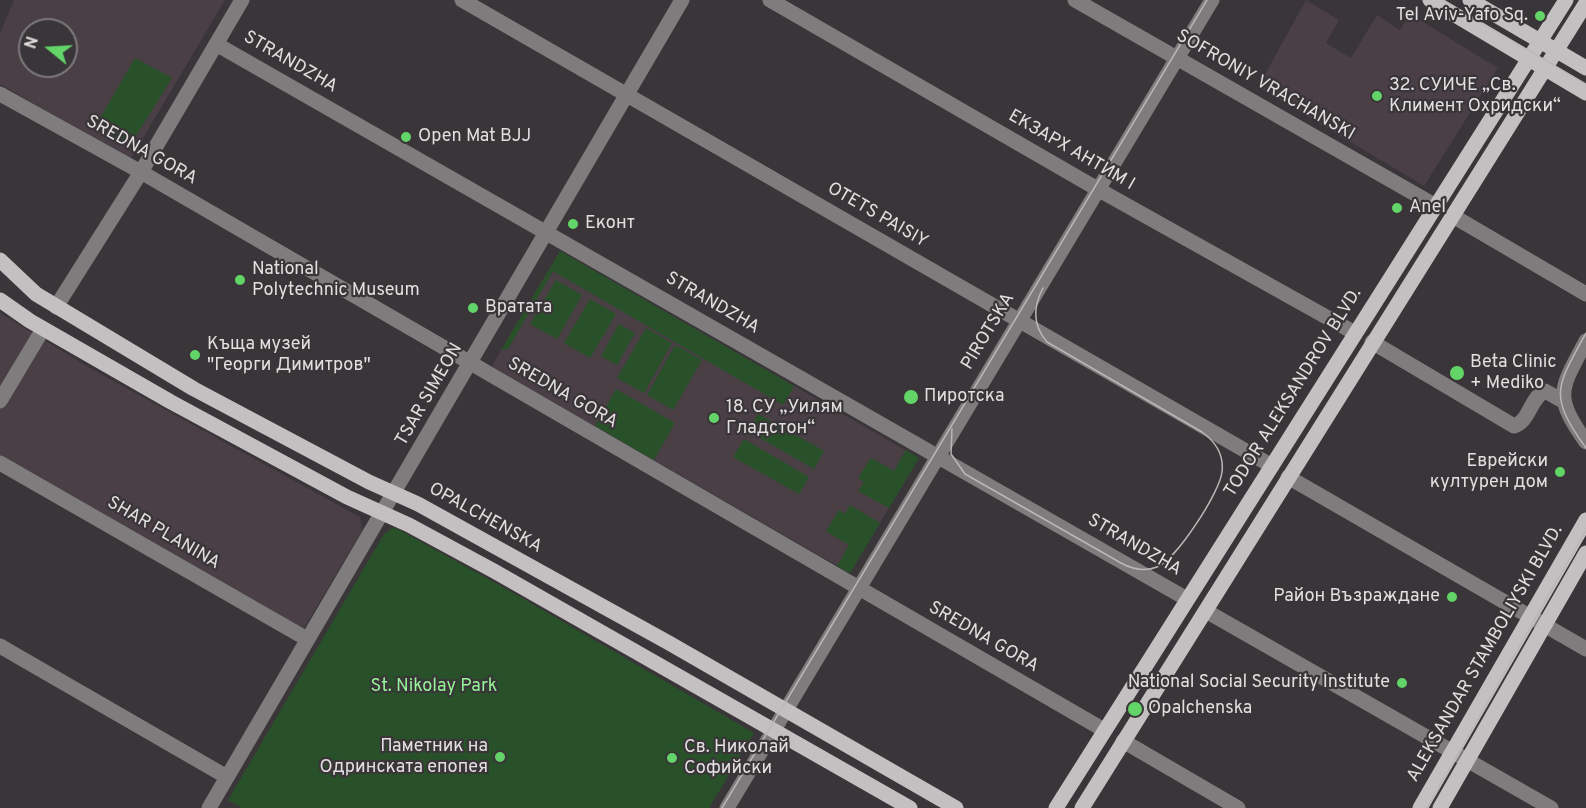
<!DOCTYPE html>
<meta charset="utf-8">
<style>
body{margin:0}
#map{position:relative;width:1586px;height:808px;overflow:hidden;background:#3a3538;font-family:Overpass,sans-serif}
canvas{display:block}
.north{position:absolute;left:18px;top:18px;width:60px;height:60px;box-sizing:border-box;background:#3a3538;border:2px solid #7d797b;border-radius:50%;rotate:288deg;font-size:16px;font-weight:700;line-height:24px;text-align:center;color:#e2dfe0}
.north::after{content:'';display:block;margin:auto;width:21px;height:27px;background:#63d468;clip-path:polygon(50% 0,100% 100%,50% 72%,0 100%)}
</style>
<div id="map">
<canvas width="1586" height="808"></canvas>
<div class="north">N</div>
</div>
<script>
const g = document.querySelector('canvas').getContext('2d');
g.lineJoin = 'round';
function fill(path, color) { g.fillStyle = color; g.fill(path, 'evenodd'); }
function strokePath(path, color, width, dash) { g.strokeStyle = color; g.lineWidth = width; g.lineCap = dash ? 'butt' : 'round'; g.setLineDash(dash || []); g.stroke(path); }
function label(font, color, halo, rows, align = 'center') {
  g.font = font + ' Overpass,sans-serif'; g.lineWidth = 4.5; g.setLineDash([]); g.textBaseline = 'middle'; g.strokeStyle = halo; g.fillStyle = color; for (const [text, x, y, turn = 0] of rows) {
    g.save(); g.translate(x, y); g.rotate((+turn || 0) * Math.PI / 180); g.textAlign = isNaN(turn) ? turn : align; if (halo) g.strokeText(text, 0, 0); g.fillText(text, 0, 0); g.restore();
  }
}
const built = new Path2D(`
 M 14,0 L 225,0 L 130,160 L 0,84 L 0,33 ZM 30,30 L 66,30 L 66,66 L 30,66 Z
 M 1306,0 L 1339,20 L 1326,43 L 1351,58 L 1377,15 L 1400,30 L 1410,14 L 1498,68 L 1424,186 L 1258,87 Z
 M 560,251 L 919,458 L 850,573 L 494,368 L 493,364 Z
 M 0,313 L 90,368 L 360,517 L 362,531 L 304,628 L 301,630 L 0,463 Z`);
const green = new Path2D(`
 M 135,58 L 172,78 L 129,147 L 95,127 Z
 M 560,251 L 794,386 L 783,405 L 553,271 L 508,349 L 501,350 Z
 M 556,280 L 582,295 L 557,339 L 530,324 Z
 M 590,299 L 616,314 L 590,358 L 564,343 Z
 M 619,324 L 635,333 L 617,365 L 601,356 Z
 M 646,328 L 672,343 L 644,393 L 617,378 Z
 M 675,345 L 702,360 L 673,410 L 647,395 Z
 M 616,389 L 675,423 L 654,460 L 595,426 Z
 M 758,414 L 824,451 L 814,469 L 748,431 Z
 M 744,439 L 809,477 L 799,494 L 733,457 Z
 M 906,450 L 919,458 L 889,508 L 858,491 L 864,482 L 858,478 L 871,458 L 894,471 Z
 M 850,505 L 880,523 L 850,573 L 837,566 L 849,545 L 826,531 L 839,510 L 845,514 Z
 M 394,527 L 517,595 L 754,733 L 709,808 L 242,808 L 228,800 L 384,534 Z`);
const minor = new Path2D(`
 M 462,0 L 1272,466
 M 770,0 L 1101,191 L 1355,333
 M 1075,0 L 1436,206
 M 216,44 L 1187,599
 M 0,94 L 141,172 L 1104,730
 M 1453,216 L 1586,294
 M 56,307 L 141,172 L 242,0
 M 1586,341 C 1560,390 1553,395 1586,442
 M 1372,342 L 1514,426 C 1530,421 1530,398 1545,391 L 1563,401
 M 0,401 L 43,329
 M 0,463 L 307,639
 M 1288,477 L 1586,649
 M 1206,611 L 1551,808
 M 0,646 L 227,777
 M 1123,741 L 1238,808
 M 209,808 L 682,0
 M 727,808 L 1212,0`);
const major = new Path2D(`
 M 1430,0 L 1586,93
 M 1470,0 L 1586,68
 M 0,260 L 36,294 L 194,389 L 369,482 L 418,504 L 669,643 L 956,808
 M 0,300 L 30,321 L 171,402 L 347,497 L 409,525 L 494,571 L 910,808
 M 1056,808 L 1566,0
 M 1082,808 L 1586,3
 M 1420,808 L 1586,520
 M 1440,808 L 1586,553`);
const tram = new Path2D(`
 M 1443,0 L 1586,84
 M 1586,333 C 1556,388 1548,395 1586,448
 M 952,429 L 951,454 L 965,474 L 1121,563 C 1132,569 1144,572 1157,567 C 1176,560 1220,492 1222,472 C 1224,455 1216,442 1202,432 L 1047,342 C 1032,325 1033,307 1043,288
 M 722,808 L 1207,0
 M 1427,808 L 1586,530`);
const markers = [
 [1540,16,6,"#63d468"],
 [1377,96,6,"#63d468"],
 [406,137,6,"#63d468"],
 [1397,208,6,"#63d468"],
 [573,224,6,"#63d468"],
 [240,280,6,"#63d468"],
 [473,308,6,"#63d468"],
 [195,355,6,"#63d468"],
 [1457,373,8,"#63d468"],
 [911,397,8,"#63d468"],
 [714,418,6,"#63d468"],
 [1560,472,6,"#63d468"],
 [1452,597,6,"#63d468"],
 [1402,683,6,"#63d468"],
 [1135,709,8,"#63d468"],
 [500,757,6,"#63d468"],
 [672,758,6,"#63d468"]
];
const poiNames = [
 ["Tel Aviv-Yafo Sq.",1528,16,"right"],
 ["32. СУИЧЕ „Св.",1389,86],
 ["Климент Охридски“",1389,107],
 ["Open Mat BJJ",418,137],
 ["Anel",1409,208],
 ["Еконт",585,224],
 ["National",252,270],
 ["Polytechnic Museum",252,291],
 ["Вратата",485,308],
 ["Къща музей",207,345],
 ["\"Георги Димитров\"",207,366],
 ["Beta Clinic",1470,363],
 ["+ Mediko",1470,384],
 ["Пиротска",924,397],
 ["18. СУ „Уилям",726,408],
 ["Гладстон“",726,429],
 ["Еврейски",1548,462,"right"],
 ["културен дом",1548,483,"right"],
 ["Район Възраждане",1440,597,"right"],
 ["National Social Security Institute",1390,683,"right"],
 ["Opalchenska",1148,709],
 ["Паметник на",488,747,"right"],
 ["Одринската епопея",488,768,"right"],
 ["Св. Николай",684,748],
 ["Софийски",684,769]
];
const streetNames = [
 ["STRANDZHA",290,63,30],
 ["SOFRONIY VRACHANSKI",1265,86,30],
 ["SREDNA GORA",141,151,29],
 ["ЕКЗАРХ АНТИМ I",1071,151,30],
 ["OTETS PAISIY",877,216,30],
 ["STRANDZHA",712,304,30],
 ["PIROTSKA",989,332,-59],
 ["TODOR ALEKSANDROV BLVD.",1294,393,-58],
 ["SREDNA GORA",562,394,30],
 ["TSAR SIMEON",430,395,-60],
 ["OPALCHENSKA",485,519,29],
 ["SHAR PLANINA",163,534,30],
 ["STRANDZHA",1134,546,30],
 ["SREDNA GORA",983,638,30],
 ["ALEKSANDAR STAMBOLIYSKI BLVD.",1486,654,-60]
];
const parkNames = [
 ["St. Nikolay Park",434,687]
];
fill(built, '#493f45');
fill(green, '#285129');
strokePath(minor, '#7e7c7d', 15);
strokePath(major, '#c4c0c2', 15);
strokePath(tram, '#bab7b8', 1.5);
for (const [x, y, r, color] of markers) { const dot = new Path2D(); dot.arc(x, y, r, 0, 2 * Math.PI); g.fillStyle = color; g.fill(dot); strokePath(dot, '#3a3538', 2); }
label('18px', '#e2dfe0', '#3a3538', poiNames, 'left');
label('18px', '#e2dfe0', '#3a3538', streetNames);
label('18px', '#95f497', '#3a3538', parkNames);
</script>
